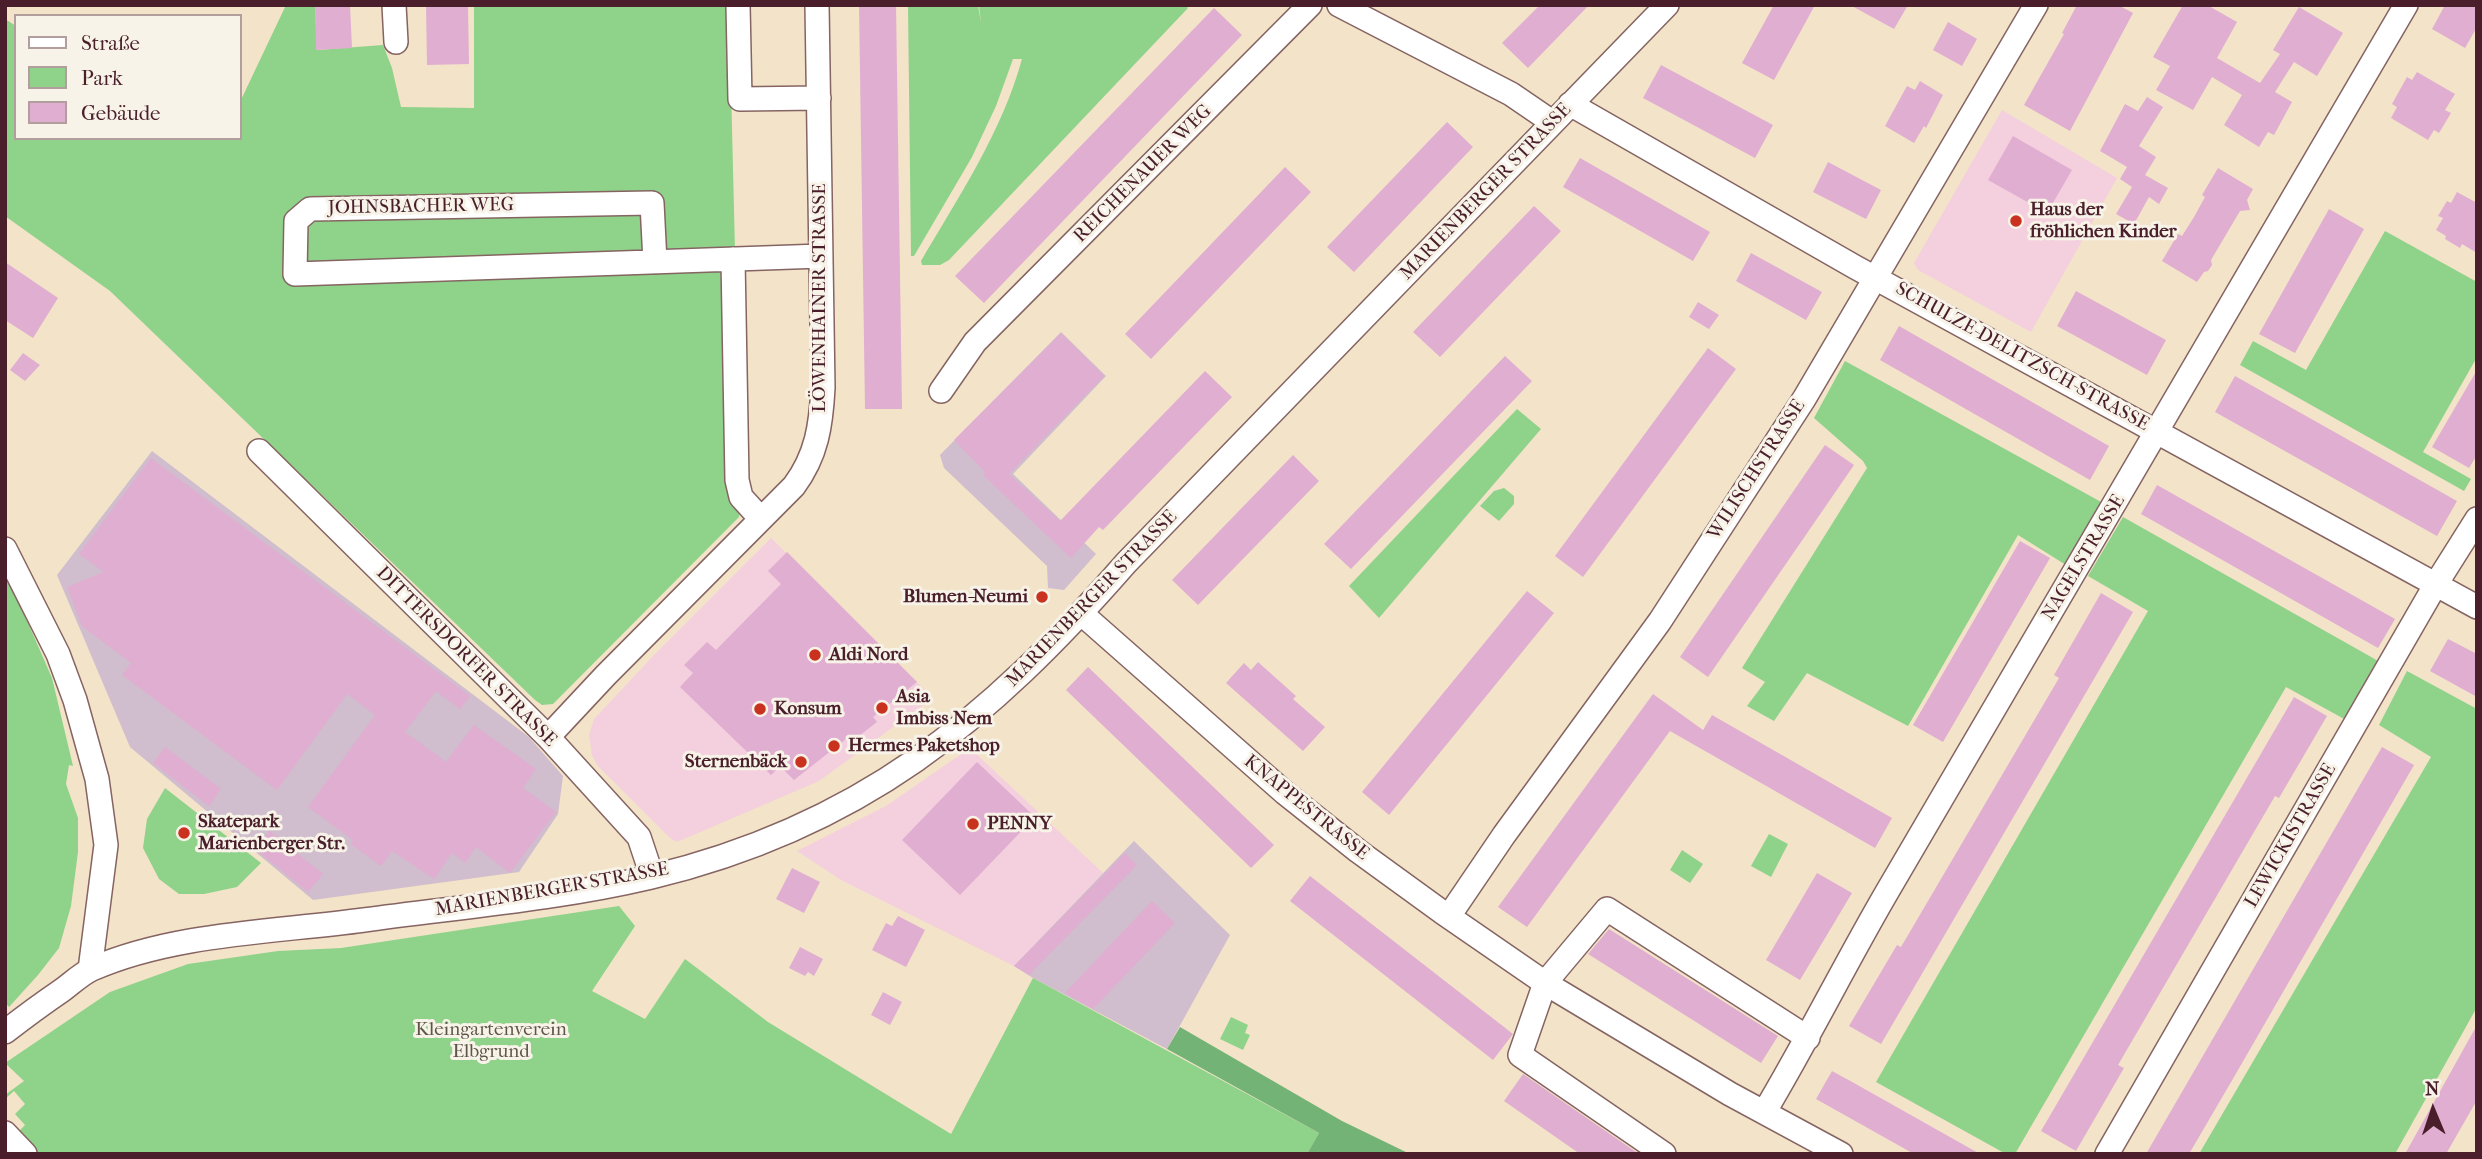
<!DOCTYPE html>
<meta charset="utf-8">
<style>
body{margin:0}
#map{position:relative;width:2482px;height:1159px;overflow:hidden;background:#f3e3c9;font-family:"IM FELL French Canon",serif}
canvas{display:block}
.frame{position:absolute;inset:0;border:7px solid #4a1f2b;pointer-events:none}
.legend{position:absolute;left:14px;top:14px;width:228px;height:126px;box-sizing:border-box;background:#f7f3e8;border:2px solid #b29e9c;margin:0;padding:9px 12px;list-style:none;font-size:21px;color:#4a1f2b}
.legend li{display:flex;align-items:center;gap:14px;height:35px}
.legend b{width:35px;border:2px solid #b29e9c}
.north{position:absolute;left:2398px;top:1075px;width:70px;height:70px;-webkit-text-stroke:5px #f7f3e8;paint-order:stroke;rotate:358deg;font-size:19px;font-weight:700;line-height:28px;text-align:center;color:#4a1f2b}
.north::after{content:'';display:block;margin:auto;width:24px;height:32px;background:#4a1f2b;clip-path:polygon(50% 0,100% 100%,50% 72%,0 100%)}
</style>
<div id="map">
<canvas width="2482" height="1159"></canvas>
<div class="frame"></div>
<ul class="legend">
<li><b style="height:9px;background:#fff"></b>Straße</li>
<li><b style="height:19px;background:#8fd28a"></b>Park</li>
<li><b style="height:19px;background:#e0aed1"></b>Gebäude</li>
</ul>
<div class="north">N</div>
</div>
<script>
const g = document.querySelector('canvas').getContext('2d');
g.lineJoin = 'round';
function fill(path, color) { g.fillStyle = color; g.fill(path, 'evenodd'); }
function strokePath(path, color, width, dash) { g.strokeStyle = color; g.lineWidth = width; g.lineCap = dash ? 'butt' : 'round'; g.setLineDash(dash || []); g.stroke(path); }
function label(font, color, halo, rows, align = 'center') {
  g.font = font + ' "IM FELL French Canon",serif'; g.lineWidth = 6; g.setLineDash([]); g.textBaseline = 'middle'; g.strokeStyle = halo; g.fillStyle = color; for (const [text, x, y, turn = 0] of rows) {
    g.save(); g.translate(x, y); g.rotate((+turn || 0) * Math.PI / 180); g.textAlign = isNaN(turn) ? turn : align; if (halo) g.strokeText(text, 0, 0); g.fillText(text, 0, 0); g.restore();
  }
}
const built = new Path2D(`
 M 2002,110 L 2117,178 L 2031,332 L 1918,270 L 1914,263 Z
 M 771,538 L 933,698 L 819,781 L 677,842 L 670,838 L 597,765 L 592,755 L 589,735 L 594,719 L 657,652 Z
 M 970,748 L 1103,873 L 1014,966 L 841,880 L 797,851 L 886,806 Z`);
const industrial = new Path2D(`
 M 1061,332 L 1106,376 L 1013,474 L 1096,554 L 1064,590 L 1048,588 L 1047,566 L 944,468 L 940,455 Z
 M 152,451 L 529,737 L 563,776 L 558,814 L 519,872 L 313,900 L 130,747 L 57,575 Z
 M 1134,841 L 1230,935 L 1167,1049 L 1033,978 L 1014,966 Z`);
const green = new Path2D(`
 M 286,5 L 315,5 L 317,50 L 383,45 L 392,68 L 401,107 L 474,108 L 474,5 L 729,5 L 741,497 L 739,517 L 553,704 L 542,705 L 535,700 L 110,291 L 5,216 L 5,19 L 16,26 L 16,138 L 221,140 L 240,138 L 240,102 Z
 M 908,5 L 978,5 L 981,23 L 979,5 L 1185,5 L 1188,8 L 949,260 L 940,265 L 922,265 L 921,261 C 959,196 1002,132 1022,59 L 1013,59 L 996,106 L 972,157 L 914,256 L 911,256 Z
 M 2385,231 L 2477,282 L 2477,357 L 2423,452 L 2471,479 L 2464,491 L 2240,365 L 2253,341 L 2306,370 Z
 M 1845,361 L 2103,503 L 2066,565 L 2018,535 L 1908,726 L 1807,673 L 1774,721 L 1747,706 L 1765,682 L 1742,668 L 1867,468 L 1863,461 L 1814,418 Z
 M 1517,409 L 1541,429 L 1379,618 L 1349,586 Z
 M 1504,488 L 1514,496 L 1514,504 L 1499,521 L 1480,506 L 1494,491 Z
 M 2123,517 L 2380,662 L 2346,720 L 2286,687 L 2015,1154 L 2006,1154 L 1876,1082 L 2148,611 L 2088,576 Z
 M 5,570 L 52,678 L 73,766 L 69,765 L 66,784 L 78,818 L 78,852 L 71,906 L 59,948 L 38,975 L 9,1007 L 5,1003 Z
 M 2407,671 L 2477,709 L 2477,1007 L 2395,1154 L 2199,1154 L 2431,757 L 2379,725 Z
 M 165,788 L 261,863 L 237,887 L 204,894 L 179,894 L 159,879 L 143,848 L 147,819 Z
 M 1769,834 L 1788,844 L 1771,877 L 1751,866 Z
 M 1682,850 L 1703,864 L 1690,883 L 1670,870 Z
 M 619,906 L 635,926 L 592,991 L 645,1019 L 685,959 L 768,1022 L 951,1134 L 1033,978 L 1319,1133 L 1307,1154 L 33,1154 L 15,1135 L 25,1125 L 15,1114 L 25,1104 L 14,1091 L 5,1099 L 5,1095 L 24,1081 L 5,1063 L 110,992 L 188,964 L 278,951 L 341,948 Z
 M 1231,1017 L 1248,1025 L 1245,1033 L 1250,1035 L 1243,1050 L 1220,1039 Z`);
const forest = new Path2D(`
 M 1180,1027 L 1342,1121 L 1410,1154 L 1307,1154 L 1319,1133 L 1167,1049 Z`);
const building = new Path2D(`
 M 315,5 L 350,5 L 352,48 L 316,50 Z
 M 426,5 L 468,5 L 469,64 L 427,65 Z
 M 859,5 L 896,5 L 902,409 L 865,409 Z
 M 1540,5 L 1589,5 L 1528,68 L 1502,43 Z
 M 1774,5 L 1815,5 L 1774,80 L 1742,63 Z
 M 1850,5 L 1908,5 L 1894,29 Z
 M 2077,5 L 2118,5 L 2133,13 L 2070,131 L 2024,105 L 2064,34 L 2062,33 Z
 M 2183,5 L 2207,5 L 2237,22 L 2217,58 L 2260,83 L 2280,54 L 2273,50 L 2299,7 L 2343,33 L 2317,76 L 2294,62 L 2275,92 L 2292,102 L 2274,135 L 2268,132 L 2259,147 L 2224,125 L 2242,95 L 2212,77 L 2193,110 L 2156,90 L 2170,66 L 2153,57 Z
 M 2445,5 L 2477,5 L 2477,27 L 2465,48 L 2432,29 Z
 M 1214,8 L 1242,35 L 984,303 L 955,276 Z
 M 1948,22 L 1977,39 L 1962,66 L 1933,50 Z
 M 1661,65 L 1773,125 L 1755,158 L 1643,98 Z
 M 2417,72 L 2455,94 L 2445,110 L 2451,113 L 2439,133 L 2434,130 L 2428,140 L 2391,118 L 2397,107 L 2392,104 L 2407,77 L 2412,80 Z
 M 1920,81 L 1943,95 L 1926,128 L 1924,126 L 1914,143 L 1885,126 L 1907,86 L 1915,90 Z
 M 2147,97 L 2163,107 L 2139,146 L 2156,157 L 2145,175 L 2168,188 L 2159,204 L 2149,197 L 2134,224 L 2116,214 L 2132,187 L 2120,179 L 2127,167 L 2100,151 L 2125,104 L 2138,111 Z
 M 1447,122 L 1473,147 L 1354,272 L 1327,247 Z
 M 2013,136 L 2072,170 L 2047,213 L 1988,180 Z
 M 1580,158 L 1710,232 L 1693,261 L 1563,187 Z
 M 1828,162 L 1881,190 L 1866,219 L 1813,192 Z
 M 1285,167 L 1311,192 L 1151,359 L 1125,334 Z
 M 2218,168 L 2253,189 L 2247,200 L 2250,210 L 2240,211 L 2211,260 L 2212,265 L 2208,271 L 2204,272 L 2197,282 L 2162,261 L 2178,234 L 2182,236 L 2194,217 L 2205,197 L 2202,195 Z
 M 2457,192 L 2477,203 L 2477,253 L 2462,244 L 2460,248 L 2445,239 L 2446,236 L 2436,230 L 2443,218 L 2438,216 L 2447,201 L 2451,203 Z
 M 1534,206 L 1561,231 L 1440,357 L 1413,332 Z
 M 2329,209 L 2364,229 L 2295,353 L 2259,334 Z
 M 1751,253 L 1822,292 L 1806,320 L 1736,281 Z
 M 5,262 L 58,298 L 33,338 L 5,320 Z
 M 2076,291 L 2166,340 L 2147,375 L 2057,326 Z
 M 1698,302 L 1719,315 L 1709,329 L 1689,317 Z
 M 1899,326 L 2109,446 L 2090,480 L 1880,360 Z
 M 1061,333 L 1104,376 L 1009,474 L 1060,521 L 1205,371 L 1232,397 L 1103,530 L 1099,527 L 1071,558 L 983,475 L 985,472 L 954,440 Z
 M 1708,348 L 1736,369 L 1583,577 L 1555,556 Z
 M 23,353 L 40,365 L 25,381 L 10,370 Z
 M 1505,356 L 1532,381 L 1351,569 L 1324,544 Z
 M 2477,370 L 2477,455 L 2469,468 L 2432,447 Z
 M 2235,376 L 2457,501 L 2437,536 L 2215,412 Z
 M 1825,445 L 1854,465 L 1708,677 L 1680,657 Z
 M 1293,455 L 1319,481 L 1198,605 L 1172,580 Z
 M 151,458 L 470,696 L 460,709 L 436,691 L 405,732 L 446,762 L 474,725 L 536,769 L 523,788 L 556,812 L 510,873 L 476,847 L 465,863 L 452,853 L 434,879 L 392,851 L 381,866 L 351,844 L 353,840 L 308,807 L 375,715 L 347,694 L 277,790 L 122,675 L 131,663 L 82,626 L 67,587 L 104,572 L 79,554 Z
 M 2157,485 L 2395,619 L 2378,648 L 2141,514 Z
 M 2020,541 L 2050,558 L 1943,742 L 1913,725 Z
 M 787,552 L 917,682 L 873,717 L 877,722 L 850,743 L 846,739 L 794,780 L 780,766 L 771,775 L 680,687 L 693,673 L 684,665 L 707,642 L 716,650 L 781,584 L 768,571 Z
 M 1527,591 L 1554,613 L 1389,815 L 1362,792 Z
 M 2101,593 L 2133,612 L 1881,1044 L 1849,1026 L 1897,945 L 1901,947 L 2059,678 L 2054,675 Z
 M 2448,639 L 2477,654 L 2477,697 L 2430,671 Z
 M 1258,662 L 1296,696 L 1293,699 L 1325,727 L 1303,751 L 1226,683 L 1244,663 L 1251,670 Z
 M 1088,667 L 1274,845 L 1251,868 L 1066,690 Z
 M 1653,694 L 1703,730 L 1712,715 L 1892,818 L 1875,848 L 1670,731 L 1527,927 L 1498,907 Z
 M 2294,697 L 2327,716 L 2279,798 L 2275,796 L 2118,1065 L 2124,1068 L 2076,1151 L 2041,1131 Z
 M 165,747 L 221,789 L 209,806 L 153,763 Z
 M 2382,747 L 2414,765 L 2234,1077 L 2189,1154 L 2146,1154 Z
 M 977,762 L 1035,817 L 960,895 L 902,840 Z
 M 270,831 L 323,874 L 308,892 L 255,849 Z
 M 1125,853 L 1137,865 L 1029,975 L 1014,966 Z
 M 792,868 L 820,882 L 804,913 L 776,899 Z
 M 1817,873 L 1852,893 L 1800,980 L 1766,960 Z
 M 1310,876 L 1513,1034 L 1493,1060 L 1290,901 Z
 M 1152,901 L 1175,923 L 1093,1009 L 1065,993 Z
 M 898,916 L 925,930 L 906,967 L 872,950 L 886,923 L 892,926 Z
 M 1609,929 L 1778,1036 L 1761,1063 L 1588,954 Z
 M 800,947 L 823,959 L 814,976 L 808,972 L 805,976 L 789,968 Z
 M 883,992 L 902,1002 L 890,1025 L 871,1015 Z
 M 2477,1025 L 2477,1100 L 2446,1154 L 2405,1154 Z
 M 1832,1071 L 1854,1083 L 1980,1154 L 1914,1154 L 1816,1099 Z
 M 1523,1074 L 1639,1154 L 1580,1154 L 1504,1101 Z`);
const street = new Path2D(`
 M 394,5 L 396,42
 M 738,5 L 740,99 L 819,98
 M 1339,5 L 1511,94 L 1552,122
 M 1570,104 L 1855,267 L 2477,607
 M 733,259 L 737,480 L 741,497 L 761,519
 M 655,262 L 652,203 L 310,209 L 296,221 L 295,274 L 622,263 C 688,261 755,258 821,256
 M 941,391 L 975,342 L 1310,5
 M 259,451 L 548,737 L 639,837 L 652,876
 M 5,549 L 58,654 L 75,700 L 97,779 L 106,845 L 90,970
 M 1082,614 L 1285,793 L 1358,851 L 1442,912 L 1545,983 L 1730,1094 L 1841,1154
 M 548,737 L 606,675 L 794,486 C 817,455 821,425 823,388 L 817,5
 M 1449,916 L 1504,835 L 1660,621 L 1804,399 L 2036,5
 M 5,1032 C 23,1018 42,1004 61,991 C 71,984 81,974 92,969 C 174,933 276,932 364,920 C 459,907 558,899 651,877 C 860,827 988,721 1126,563 L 1667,5
 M 1765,1111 C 1808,1039 1845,964 1887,892 C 2060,597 2234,302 2406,5
 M 5,1133 L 25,1154
 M 1664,1154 L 1520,1055 L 1545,983 L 1607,909 L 1808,1038
 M 2107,1154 L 2436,584 L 2477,519`);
const markers = [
 [2016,221,7,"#c8321e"],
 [1042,597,7,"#c8321e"],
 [815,655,7,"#c8321e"],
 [882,708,7,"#c8321e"],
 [760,709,7,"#c8321e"],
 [834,746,7,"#c8321e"],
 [801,762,7,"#c8321e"],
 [973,824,7,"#c8321e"],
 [184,833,7,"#c8321e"]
];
const streetNames = [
 ["REICHENAUER WEG",1143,174,-45],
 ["MARIENBERGER STRASSE",1486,192,-46],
 ["JOHNSBACHER WEG",421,207,-1],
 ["LÖWENHAINER STRASSE",820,298,-90],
 ["SCHULZE-DELITZSCH-STRASSE",2022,357,29],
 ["WILISCHSTRASSE",1757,470,-57],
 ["NAGELSTRASSE",2084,558,-59],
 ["MARIENBERGER STRASSE",1092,599,-46],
 ["DITTERSDORFER STRASSE",466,657,45],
 ["KNAPPESTRASSE",1306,808,39],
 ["LEWICKISTRASSE",2291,836,-60],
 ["MARIENBERGER STRASSE",552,890,-10]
];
const poiNames = [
 ["Haus der",2030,210],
 ["fröhlichen Kinder",2030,232],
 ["Blumen-Neumi",1028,597,"right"],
 ["Aldi Nord",829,655],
 ["Asia",896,697],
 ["Imbiss Nem",896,719],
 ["Konsum",774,709],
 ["Hermes Paketshop",848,746],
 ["Sternenbäck",787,762,"right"],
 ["Skatepark",198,822],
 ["Marienberger Str.",198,844],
 ["PENNY",987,824]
];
const parkNames = [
 ["Kleingartenverein",491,1030],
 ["Elbgrund",491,1052]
];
fill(built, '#f4cfdd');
fill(industrial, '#d0bdcd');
fill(green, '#8fd28a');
fill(forest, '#73b476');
fill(building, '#e0aed1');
strokePath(street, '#856462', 26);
strokePath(street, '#fff', 23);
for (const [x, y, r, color] of markers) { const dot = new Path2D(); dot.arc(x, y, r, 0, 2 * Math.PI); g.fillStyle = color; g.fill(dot); strokePath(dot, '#f7f3e8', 2.5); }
label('19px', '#4a1f2b', '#f7f3e8', streetNames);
label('bold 19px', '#4a1f2b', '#f7f3e8', poiNames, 'left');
label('19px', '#5f5548', '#f7f3e8', parkNames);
</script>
